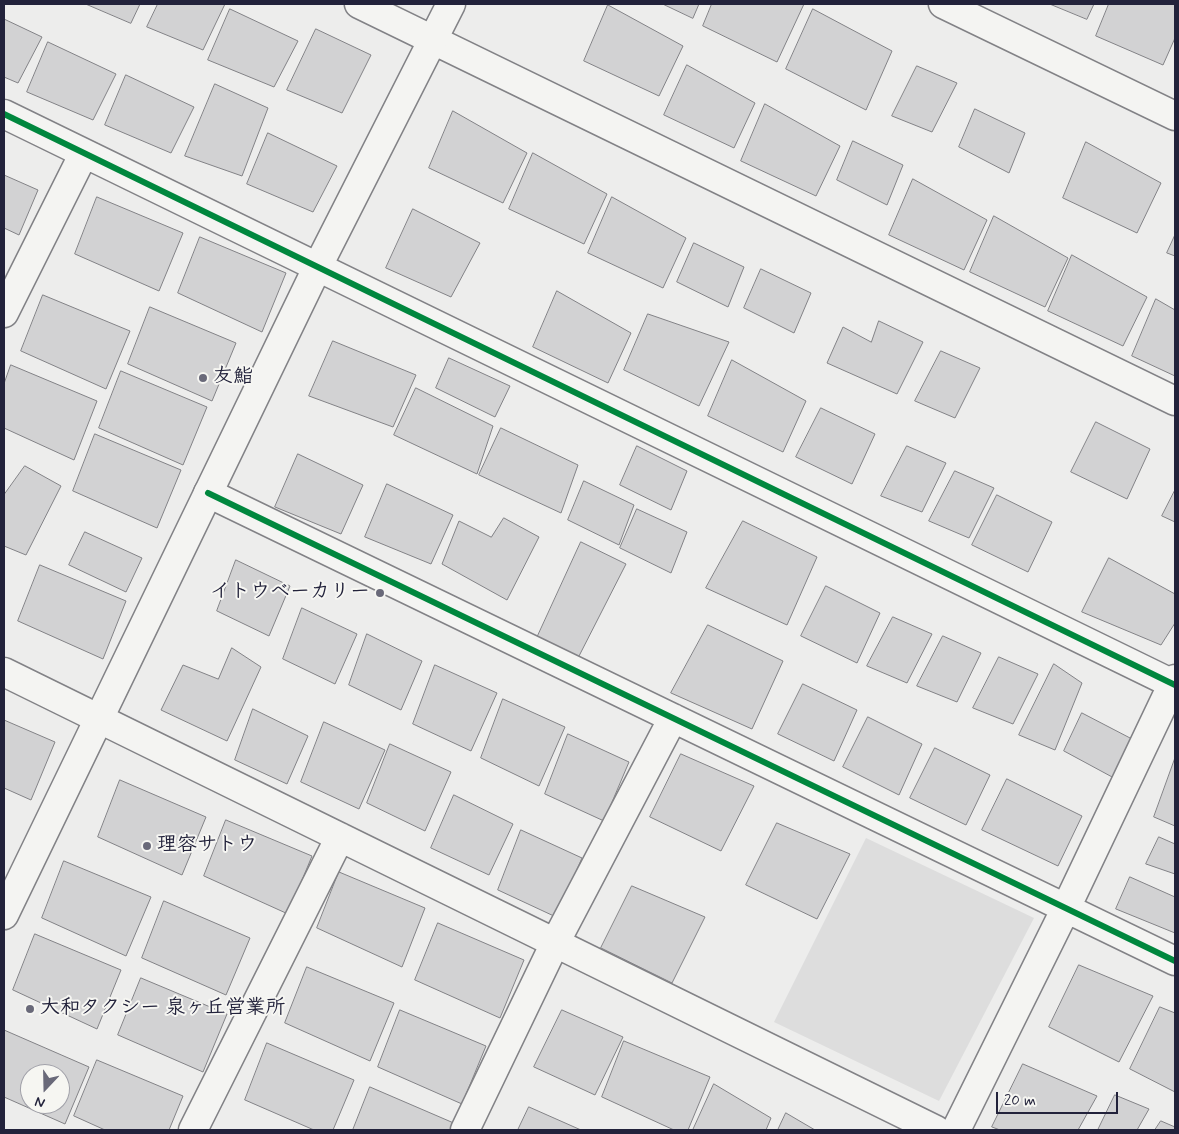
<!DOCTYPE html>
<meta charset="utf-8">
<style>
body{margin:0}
#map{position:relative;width:1179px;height:1134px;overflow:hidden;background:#ededec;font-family:Mynerve,sans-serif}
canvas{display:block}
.frame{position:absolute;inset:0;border:5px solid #22223b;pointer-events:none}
.north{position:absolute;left:20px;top:1064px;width:50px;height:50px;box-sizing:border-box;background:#f6f6f2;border:1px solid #a1a1a9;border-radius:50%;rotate:201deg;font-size:14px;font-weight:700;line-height:20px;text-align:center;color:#22223b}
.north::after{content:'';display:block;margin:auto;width:18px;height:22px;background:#696979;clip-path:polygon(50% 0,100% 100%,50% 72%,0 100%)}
.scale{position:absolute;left:996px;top:1092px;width:122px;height:22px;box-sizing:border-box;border:2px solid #22223b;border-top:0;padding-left:6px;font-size:15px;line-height:18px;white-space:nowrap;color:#22223b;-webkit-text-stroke:4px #f6f6f2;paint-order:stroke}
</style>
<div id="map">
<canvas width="1179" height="1134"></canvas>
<div class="frame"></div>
<div class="north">N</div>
<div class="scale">20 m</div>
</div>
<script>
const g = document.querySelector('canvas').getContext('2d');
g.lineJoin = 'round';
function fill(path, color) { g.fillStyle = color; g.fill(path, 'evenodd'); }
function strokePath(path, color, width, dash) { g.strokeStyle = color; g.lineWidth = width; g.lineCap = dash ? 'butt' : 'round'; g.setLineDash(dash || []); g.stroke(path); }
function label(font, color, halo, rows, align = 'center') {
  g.font = font + ' Mynerve,"Klee One",sans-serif'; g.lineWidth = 4; g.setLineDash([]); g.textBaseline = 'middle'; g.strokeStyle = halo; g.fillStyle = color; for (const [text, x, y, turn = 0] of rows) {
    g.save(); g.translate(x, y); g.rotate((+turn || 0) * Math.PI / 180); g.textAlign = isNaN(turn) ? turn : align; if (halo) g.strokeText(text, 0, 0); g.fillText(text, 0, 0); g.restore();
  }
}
const built = new Path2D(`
 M 866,838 L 1034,918 L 939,1101 L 774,1022 Z`);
const building = new Path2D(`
 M 86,4 L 140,4 L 131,23 Z
 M 158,4 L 225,4 L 203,50 L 147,27 Z
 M 663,4 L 699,4 L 693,18 Z
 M 712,4 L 804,4 L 777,62 L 703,26 Z
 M 1050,4 L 1094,4 L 1087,19 Z
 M 1109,4 L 1175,4 L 1175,38 L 1163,65 L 1096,36 Z
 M 608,5 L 683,46 L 659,96 L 584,61 Z
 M 230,9 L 298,41 L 274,87 L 208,60 Z
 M 813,9 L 892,51 L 866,110 L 786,69 Z
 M 4,19 L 42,37 L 18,83 L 4,77 Z
 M 316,29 L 371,55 L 342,113 L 287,90 Z
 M 48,42 L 116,74 L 93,120 L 27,92 Z
 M 687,65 L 755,103 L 734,148 L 664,115 Z
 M 917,66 L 957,83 L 932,132 L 892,116 Z
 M 126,75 L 194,107 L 171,153 L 105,125 Z
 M 215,84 L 268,108 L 242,176 L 185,156 Z
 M 765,104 L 840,146 L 816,196 L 741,161 Z
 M 975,109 L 1025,133 L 1009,173 L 959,147 Z
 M 453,111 L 527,153 L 503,203 L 429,168 Z
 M 268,133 L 337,166 L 313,212 L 247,184 Z
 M 853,141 L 903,165 L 887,205 L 837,180 Z
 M 1086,142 L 1161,183 L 1137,233 L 1063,198 Z
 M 533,153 L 607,194 L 584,244 L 509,209 Z
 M 4,175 L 38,190 L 19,235 L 4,228 Z
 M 913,179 L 987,220 L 964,270 L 889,235 Z
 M 97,197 L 183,233 L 159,291 L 75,254 Z
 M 612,197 L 686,238 L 663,288 L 588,253 Z
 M 413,209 L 480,243 L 451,297 L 386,268 Z
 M 994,216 L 1068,258 L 1045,307 L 970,272 Z
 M 1175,235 L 1175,256 L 1167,253 Z
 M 200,237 L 286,273 L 262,332 L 178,293 Z
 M 694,243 L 744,267 L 728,307 L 677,282 Z
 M 1072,255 L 1147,297 L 1123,346 L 1048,311 Z
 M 761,269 L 811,293 L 794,333 L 744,308 Z
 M 557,291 L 631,333 L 608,383 L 533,347 Z
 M 43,295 L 130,331 L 106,389 L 21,351 Z
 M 1156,299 L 1175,310 L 1175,376 L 1132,356 Z
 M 150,307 L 236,343 L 212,401 L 128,364 Z
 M 648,314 L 729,342 L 699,406 L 624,370 Z
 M 879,321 L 923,342 L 897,394 L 827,363 L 843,327 L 871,342 Z
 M 333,341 L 416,375 L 393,427 L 309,396 Z
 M 941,351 L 980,368 L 955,418 L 915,401 Z
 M 449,358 L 510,386 L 495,417 L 436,388 Z
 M 732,360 L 806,401 L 783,452 L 708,416 Z
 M 11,365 L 97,401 L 74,460 L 4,428 L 4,384 Z
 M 121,371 L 207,407 L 183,465 L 99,428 Z
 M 416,388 L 493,426 L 477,474 L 394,435 Z
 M 821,408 L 875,434 L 852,484 L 796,457 Z
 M 1096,422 L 1150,449 L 1127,499 L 1071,472 Z
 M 501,428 L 578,465 L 561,513 L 479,475 Z
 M 95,434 L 181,470 L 157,528 L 73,491 Z
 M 637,446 L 687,471 L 671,510 L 620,485 Z
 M 907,446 L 946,463 L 922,512 L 881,496 Z
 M 298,454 L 363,485 L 341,534 L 275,507 Z
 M 25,466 L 61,486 L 26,555 L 4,546 L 4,495 Z
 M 955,471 L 994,488 L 969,538 L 929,521 Z
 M 584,481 L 634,505 L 619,545 L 568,520 Z
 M 387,484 L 453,515 L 431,564 L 365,537 Z
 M 1175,490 L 1175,522 L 1162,516 Z
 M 997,495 L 1052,522 L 1028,572 L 972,545 Z
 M 637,509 L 687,532 L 671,573 L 620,548 Z
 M 504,518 L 539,537 L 507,600 L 442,564 L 459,521 L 491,537 Z
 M 743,521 L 817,557 L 787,625 L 706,588 Z
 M 85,532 L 142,558 L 126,592 L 69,565 Z
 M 581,542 L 626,564 L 578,658 L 536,640 Z
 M 1109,558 L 1175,594 L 1175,623 L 1161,645 L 1082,612 Z
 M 236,560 L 290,586 L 269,636 L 217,611 Z
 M 40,565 L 126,601 L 103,659 L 18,621 Z
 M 826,586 L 880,613 L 857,663 L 801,636 Z
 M 302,608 L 357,634 L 335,684 L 283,659 Z
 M 893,617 L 932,634 L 907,683 L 867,666 Z
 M 708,625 L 783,661 L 752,729 L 671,693 Z
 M 367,634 L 422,661 L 401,710 L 349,685 Z
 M 943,636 L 981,653 L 957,702 L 917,686 Z
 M 232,648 L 261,667 L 227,741 L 161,710 L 183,665 L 218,679 Z
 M 999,657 L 1038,674 L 1013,724 L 973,708 Z
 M 1054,664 L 1082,683 L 1055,750 L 1019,735 Z
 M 435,665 L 497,693 L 471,751 L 413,724 Z
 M 803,684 L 857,710 L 834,761 L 778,734 Z
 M 503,699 L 565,727 L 539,786 L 481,758 Z
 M 253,709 L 308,736 L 287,784 L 235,760 Z
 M 1082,713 L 1132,739 L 1114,778 L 1064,751 Z
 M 868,717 L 922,744 L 899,795 L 843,767 Z
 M 4,720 L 55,742 L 31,800 L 4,788 Z
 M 324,722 L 385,750 L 359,809 L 301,782 Z
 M 568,734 L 629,762 L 604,821 L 545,794 Z
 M 390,744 L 451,772 L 425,831 L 367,803 Z
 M 935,748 L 990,775 L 966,825 L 910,798 Z
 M 681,754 L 754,786 L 721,851 L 650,817 Z
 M 1175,758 L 1175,826 L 1154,817 Z
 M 1007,779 L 1082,816 L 1058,866 L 982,830 Z
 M 120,780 L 206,817 L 182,875 L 98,837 Z
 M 454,795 L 513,824 L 489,875 L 431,848 Z
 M 226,820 L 312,856 L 288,914 L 204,876 Z
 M 777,823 L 850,854 L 817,919 L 746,885 Z
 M 521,830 L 582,858 L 556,917 L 498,890 Z
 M 1159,837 L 1175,844 L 1175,874 L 1146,864 Z
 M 64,861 L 151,897 L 126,956 L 42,918 Z
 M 339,872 L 425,908 L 402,967 L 317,928 Z
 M 1130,877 L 1175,897 L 1175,933 L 1116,909 Z
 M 632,886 L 705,917 L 672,983 L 601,948 Z
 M 164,901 L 250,938 L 226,995 L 142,958 Z
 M 438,923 L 524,960 L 500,1018 L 415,980 Z
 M 35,934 L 121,970 L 97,1029 L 13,990 Z
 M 1079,965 L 1153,996 L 1119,1062 L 1049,1027 Z
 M 307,967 L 394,1003 L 370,1061 L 285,1023 Z
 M 141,978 L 227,1014 L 203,1072 L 118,1035 Z
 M 1160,1007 L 1175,1013 L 1175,1092 L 1130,1069 Z
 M 400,1010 L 486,1046 L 462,1104 L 378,1067 Z
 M 562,1010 L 623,1037 L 595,1095 L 534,1067 Z
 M 4,1030 L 89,1067 L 65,1124 L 4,1097 ZM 30,1074 L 60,1074 L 60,1104 L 30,1104 Z
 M 624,1041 L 710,1077 L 688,1130 L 674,1130 L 602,1097 Z
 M 267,1043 L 354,1080 L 333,1130 L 314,1130 L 245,1100 Z
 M 97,1060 L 183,1096 L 169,1130 L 105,1130 L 74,1116 Z
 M 1023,1064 L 1097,1096 L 1078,1130 L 1000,1130 L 992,1127 Z
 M 714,1084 L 771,1118 L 766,1130 L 693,1130 Z
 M 370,1087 L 456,1124 L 454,1130 L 353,1130 Z
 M 1115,1095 L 1149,1109 L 1137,1130 L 1098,1130 Z
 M 529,1107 L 581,1130 L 518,1130 Z
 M 786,1113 L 815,1130 L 778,1130 Z
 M 1161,1121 L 1175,1127 L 1175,1130 L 1155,1130 Z`);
const street = new Path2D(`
 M 359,4 L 1175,401
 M 4,114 L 1175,685
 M 4,313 L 84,153
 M 208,493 L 1175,961
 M 4,672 L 936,1130
 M 193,1130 L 340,837
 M 465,1130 L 555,943 L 673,718
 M 956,1130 L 1066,908 L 1175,679`);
const secondary = new Path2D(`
 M 943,4 L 1175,116
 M 4,915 L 318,266 L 451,4`);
const cycleway = new Path2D(`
 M 4,114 L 1175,685
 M 208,493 L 1175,961`);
const markers = [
 [203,378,5,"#696979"],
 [380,593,5,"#696979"],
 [147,846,5,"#696979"],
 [30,1009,5,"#696979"]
];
const poiNames = [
 ["友鮨",213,378],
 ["イトウベーカリー",370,593,"right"],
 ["理容サトウ",157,846],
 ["大和タクシー 泉ヶ丘営業所",40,1009]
];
fill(built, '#ddd');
fill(building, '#d2d2d3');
strokePath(building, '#828286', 1);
strokePath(street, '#828286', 31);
strokePath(secondary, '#828286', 31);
strokePath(street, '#f4f4f2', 28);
strokePath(secondary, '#f4f4f2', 28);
strokePath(cycleway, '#00873e', 6);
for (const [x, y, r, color] of markers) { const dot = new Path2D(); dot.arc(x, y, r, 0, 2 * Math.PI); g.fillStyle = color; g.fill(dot); strokePath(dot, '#f6f6f2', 2); }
label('bold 20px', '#22223b', '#f6f6f2', poiNames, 'left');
</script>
